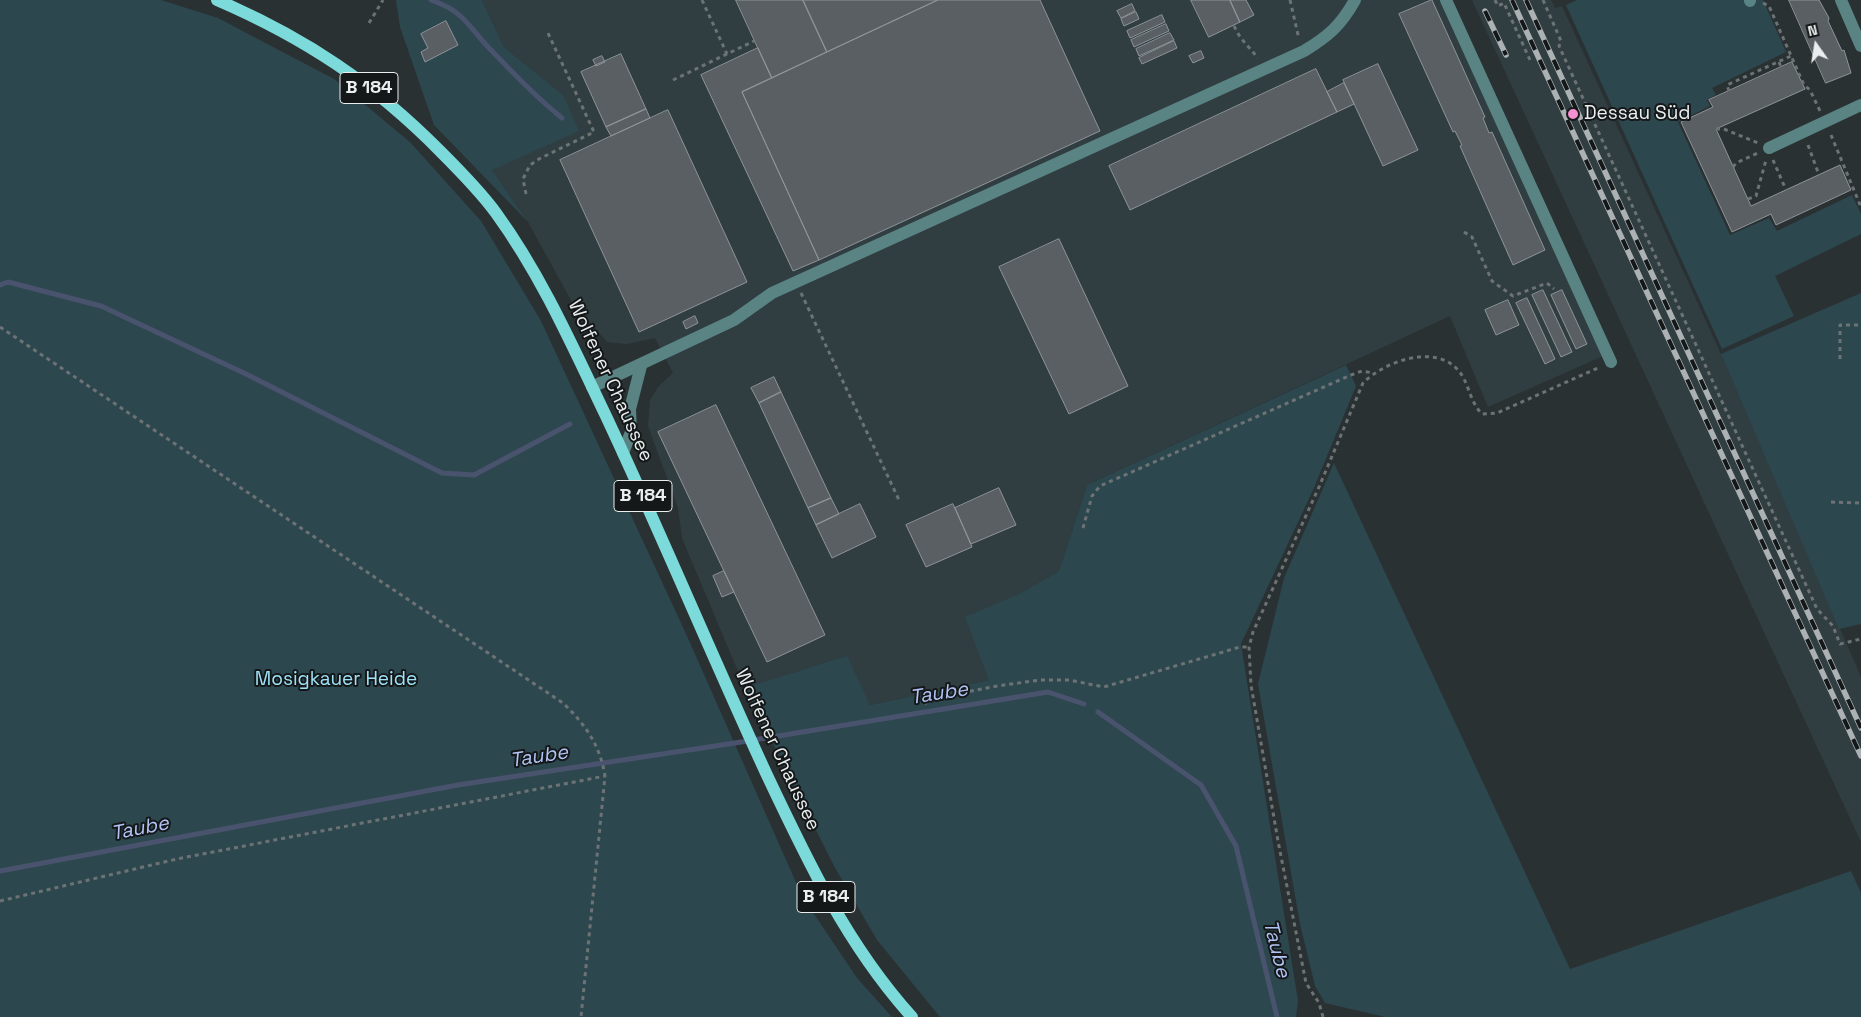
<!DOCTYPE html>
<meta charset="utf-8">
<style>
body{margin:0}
#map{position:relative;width:1861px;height:1017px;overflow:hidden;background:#2a3133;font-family:"Space Grotesk",sans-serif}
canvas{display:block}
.north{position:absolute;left:1791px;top:20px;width:50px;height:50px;-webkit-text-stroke:4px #151819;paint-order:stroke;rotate:347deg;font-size:14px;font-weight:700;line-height:20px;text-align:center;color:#eaeeef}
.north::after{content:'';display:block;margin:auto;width:18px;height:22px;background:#eaeeef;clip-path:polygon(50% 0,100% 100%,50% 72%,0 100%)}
</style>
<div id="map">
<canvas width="1861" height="1017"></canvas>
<div class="north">N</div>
</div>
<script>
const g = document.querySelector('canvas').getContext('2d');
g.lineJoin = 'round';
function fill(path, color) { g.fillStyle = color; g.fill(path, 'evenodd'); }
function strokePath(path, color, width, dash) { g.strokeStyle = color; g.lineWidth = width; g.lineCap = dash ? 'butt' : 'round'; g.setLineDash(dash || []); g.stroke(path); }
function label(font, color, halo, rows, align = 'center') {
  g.font = font + ' "Space Grotesk",sans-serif'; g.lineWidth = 4; g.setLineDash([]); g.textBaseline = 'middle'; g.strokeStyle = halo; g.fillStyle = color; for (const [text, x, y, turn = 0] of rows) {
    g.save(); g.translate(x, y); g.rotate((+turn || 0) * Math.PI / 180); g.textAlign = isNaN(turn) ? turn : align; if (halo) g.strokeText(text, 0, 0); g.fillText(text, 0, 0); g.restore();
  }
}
const built = new Path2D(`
 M 482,0 L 1440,0 L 1603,356 L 1488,407 L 1450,316 L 1087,485 L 1059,571 L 1019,594 L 989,680 L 870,705 L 772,681 L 745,688 L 682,538 L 678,508 L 648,426 L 650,400 L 658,387 L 673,373 L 655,338 L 627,344 L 607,342 L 572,302 L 528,222 L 492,170 L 563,95 L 504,47 Z
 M 1472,0 L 1551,0 L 1555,8 L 1562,6 L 1721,354 L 1861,677 L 1861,842 Z`);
const green = new Path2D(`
 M 0,0 L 161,0 L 218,18 L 334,79 L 410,142 L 481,221 L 541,321 L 687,636 L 802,896 L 857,978 L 892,1017 L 0,1017 Z
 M 396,0 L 482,0 L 504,47 L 563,95 L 579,131 L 492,170 L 528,222 L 434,125 L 400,27 Z
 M 1577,0 L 1763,0 L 1786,52 L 1712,88 L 1716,95 L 1707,100 L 1710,106 L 1678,122 L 1730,235 L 1769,218 L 1777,231 L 1852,195 L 1861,214 L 1861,234 L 1775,276 L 1794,316 L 1722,349 L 1566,5 Z
 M 1861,293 L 1861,624 L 1839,629 L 1721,354 Z
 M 1346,365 L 1356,386 L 1313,490 L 1241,644 L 1298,1001 L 1296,1017 L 940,1017 L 877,940 L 834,866 L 745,688 L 847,656 L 870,705 L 989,680 L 965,617 L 1019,594 L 1059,571 L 1087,485 Z
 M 1334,463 L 1570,969 L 1851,871 L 1861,893 L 1861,1017 L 1385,1017 L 1325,1003 L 1315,986 L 1300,924 L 1258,684 L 1284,578 Z`);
const stream = new Path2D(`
 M 431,0 C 465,12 467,25 489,48 C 513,73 536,97 562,118
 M 0,285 L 8,282 L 101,306 L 246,374 L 442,473 L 474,475 L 570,424
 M 1098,712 L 1201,785 L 1236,846 L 1277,1017
 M 0,871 L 458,785 L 735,743 L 1048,692 L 1084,704`);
const building = new Path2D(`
 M 736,0 L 803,0 L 827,52 L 772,78 Z
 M 803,0 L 938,0 L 827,52 Z
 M 938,0 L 1040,0 L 1100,131 L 819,260 L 742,92 Z
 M 1191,0 L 1230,0 L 1240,22 L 1209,37 Z
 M 1230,0 L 1246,0 L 1254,15 L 1240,22 Z
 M 1432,0 L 1485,117 L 1483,118 L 1489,133 L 1492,132 L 1545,250 L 1513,265 L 1460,146 L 1462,145 L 1455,131 L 1453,132 L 1399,14 Z
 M 1789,0 L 1819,0 L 1829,18 L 1828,21 L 1842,51 L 1844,50 L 1851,73 L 1826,83 Z
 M 1132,4 L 1135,11 L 1121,18 L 1117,11 Z
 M 1136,12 L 1139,19 L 1124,26 L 1121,19 Z
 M 1162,15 L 1165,22 L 1130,38 L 1127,31 Z
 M 446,21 L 458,45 L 425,62 L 421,52 L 428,48 L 421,34 Z
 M 1166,24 L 1169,31 L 1134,47 L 1131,40 Z
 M 1170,33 L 1174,40 L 1139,56 L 1136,49 Z
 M 1174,41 L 1177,48 L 1142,64 L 1139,58 Z
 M 758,48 L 772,78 L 742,92 L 819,260 L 793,271 L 701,75 Z
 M 1201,51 L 1204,58 L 1193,63 L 1189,56 Z
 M 621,54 L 646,109 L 606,127 L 581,72 Z
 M 602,56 L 605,62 L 596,66 L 593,60 Z
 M 1792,62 L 1805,89 L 1716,129 L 1751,206 L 1840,165 L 1851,190 L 1776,225 L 1771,214 L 1732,232 L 1681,122 L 1713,107 L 1709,100 Z
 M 1378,64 L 1418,150 L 1383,166 L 1343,80 Z
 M 1316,69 L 1337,112 L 1130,210 L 1109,166 Z
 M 1344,83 L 1354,104 L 1337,112 L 1327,92 Z
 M 646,109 L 650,118 L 611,136 L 606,127 Z
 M 668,110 L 747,282 L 639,332 L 560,160 Z
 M 1059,239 L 1128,386 L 1069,414 L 999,267 Z
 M 1543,290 L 1572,352 L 1561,357 L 1532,295 Z
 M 1562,290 L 1587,344 L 1576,349 L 1551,295 Z
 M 1527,298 L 1555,359 L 1545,364 L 1516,303 Z
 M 1508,300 L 1519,325 L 1496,335 L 1485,310 Z
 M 695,316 L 698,323 L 686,329 L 683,322 Z
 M 774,377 L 781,392 L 759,403 L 751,388 Z
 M 781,392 L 831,498 L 808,508 L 759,403 Z
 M 716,405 L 825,635 L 767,662 L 658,432 Z
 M 999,488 L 1016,525 L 971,544 L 955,508 Z
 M 831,498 L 839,514 L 816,525 L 808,508 Z
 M 860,504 L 876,537 L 832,558 L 816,525 Z
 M 953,504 L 972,547 L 926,567 L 906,525 Z
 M 724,571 L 734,592 L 722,597 L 713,576 Z`);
const path = new Path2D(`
 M 702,0 L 727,54
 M 1290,0 L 1299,39
 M 1495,0 L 1498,6 L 1504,3 L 1530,60
 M 1543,0 L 1561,41 L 1559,46 L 1817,609 L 1833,626 L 1840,644 L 1861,639
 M 1763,3 L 1769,6 L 1804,85 L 1810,90 L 1820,111
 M 369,23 L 383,0
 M 1234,26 L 1240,37 L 1258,58
 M 1779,62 L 1781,67
 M 673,80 L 754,41
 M 1729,91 L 1727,85 L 1791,56
 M 1716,129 L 1724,129 L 1758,143
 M 1831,135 L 1861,207
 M 1808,145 L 1819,175
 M 1773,160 L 1786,190
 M 1733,167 L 1736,163 L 1758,153
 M 526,194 L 523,179 L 530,165 L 539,159 L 594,132 L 547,31
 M 1748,199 L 1756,196 L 1766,160
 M 1464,232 L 1472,237 L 1492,281 L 1513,296 L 1547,283 L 1554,289
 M 801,293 L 900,502
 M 0,327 L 563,703 C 585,724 600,745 605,776 L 581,1017
 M 1840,359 L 1840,325 L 1861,325
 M 1831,502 L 1861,503
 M 1083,528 L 1092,496 L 1100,486 L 1351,375 L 1362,371 L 1373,373
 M 925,704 L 929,699 L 997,686 L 1040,680 L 1069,680 L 1104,687 L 1240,647 L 1249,647
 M 0,901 L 177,859 L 605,776
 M 1323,1017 L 1319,1003 L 1306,983 L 1278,841 L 1251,685 L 1249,647 L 1253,632 L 1319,487 L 1363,383 C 1384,362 1434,343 1458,370 C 1469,382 1469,401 1482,414 L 1497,413 L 1598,368`);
const minor = new Path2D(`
 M 1446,0 L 1611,362
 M 1841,0 L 1861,46
 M 1750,1 L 1750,0
 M 1769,148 L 1861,105
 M 592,387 L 734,320 L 772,293 L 1304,51 C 1329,36 1341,25 1355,0
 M 623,453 L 631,432 L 630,409 L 641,366`);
const major = new Path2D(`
 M 217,0 C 305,38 373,83 441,152 C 460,171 480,191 496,213 C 541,275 572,345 605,414 C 661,533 711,654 766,773 C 807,860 847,945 912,1017`);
const rail = new Path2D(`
 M 1512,0 L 1861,756
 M 1526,0 L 1861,728
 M 1485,11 L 1506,55`);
const markers = [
 [1573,114,6,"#f590d1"]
];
const shields = [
 [369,88,58],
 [643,496,58],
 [826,897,58]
];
const shieldNames = [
 ["B 184",369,88],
 ["B 184",643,496],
 ["B 184",826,897]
];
const poiNames = [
 ["Dessau Süd",1584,114]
];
const streetNames = [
 ["Wolfener Chaussee",610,381,65],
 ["Wolfener Chaussee",777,750,65]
];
const parkNames = [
 ["Mosigkauer Heide",336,680]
];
const waterNames = [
 ["Taube",939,694,-9],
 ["Taube",539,757,-9],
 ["Taube",140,829,-11],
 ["Taube",1276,949,76]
];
fill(built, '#303e42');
fill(green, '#2d474f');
strokePath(stream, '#4a536d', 5);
fill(building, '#5a5f64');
strokePath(building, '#8e9499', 1);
strokePath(path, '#6d7375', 3, [4, 4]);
strokePath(minor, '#5a8484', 12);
strokePath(major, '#7ddada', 12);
strokePath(rail, '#acb1b3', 5.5);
strokePath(rail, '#151819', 4, [11]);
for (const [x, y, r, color] of markers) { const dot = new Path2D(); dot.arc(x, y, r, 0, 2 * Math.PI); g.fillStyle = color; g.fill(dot); strokePath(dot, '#151819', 2); }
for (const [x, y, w] of shields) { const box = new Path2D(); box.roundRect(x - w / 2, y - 15.5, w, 31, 4); g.fillStyle = '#151819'; g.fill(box); strokePath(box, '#eaeeef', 1); }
label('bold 18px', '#eaeeef', null, shieldNames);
label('19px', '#eaeeef', '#151819', poiNames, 'left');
label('19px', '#eaeeef', '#151819', streetNames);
label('19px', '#9ee2f8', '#151819', parkNames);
label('italic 20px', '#b2c4f7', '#151819', waterNames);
</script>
